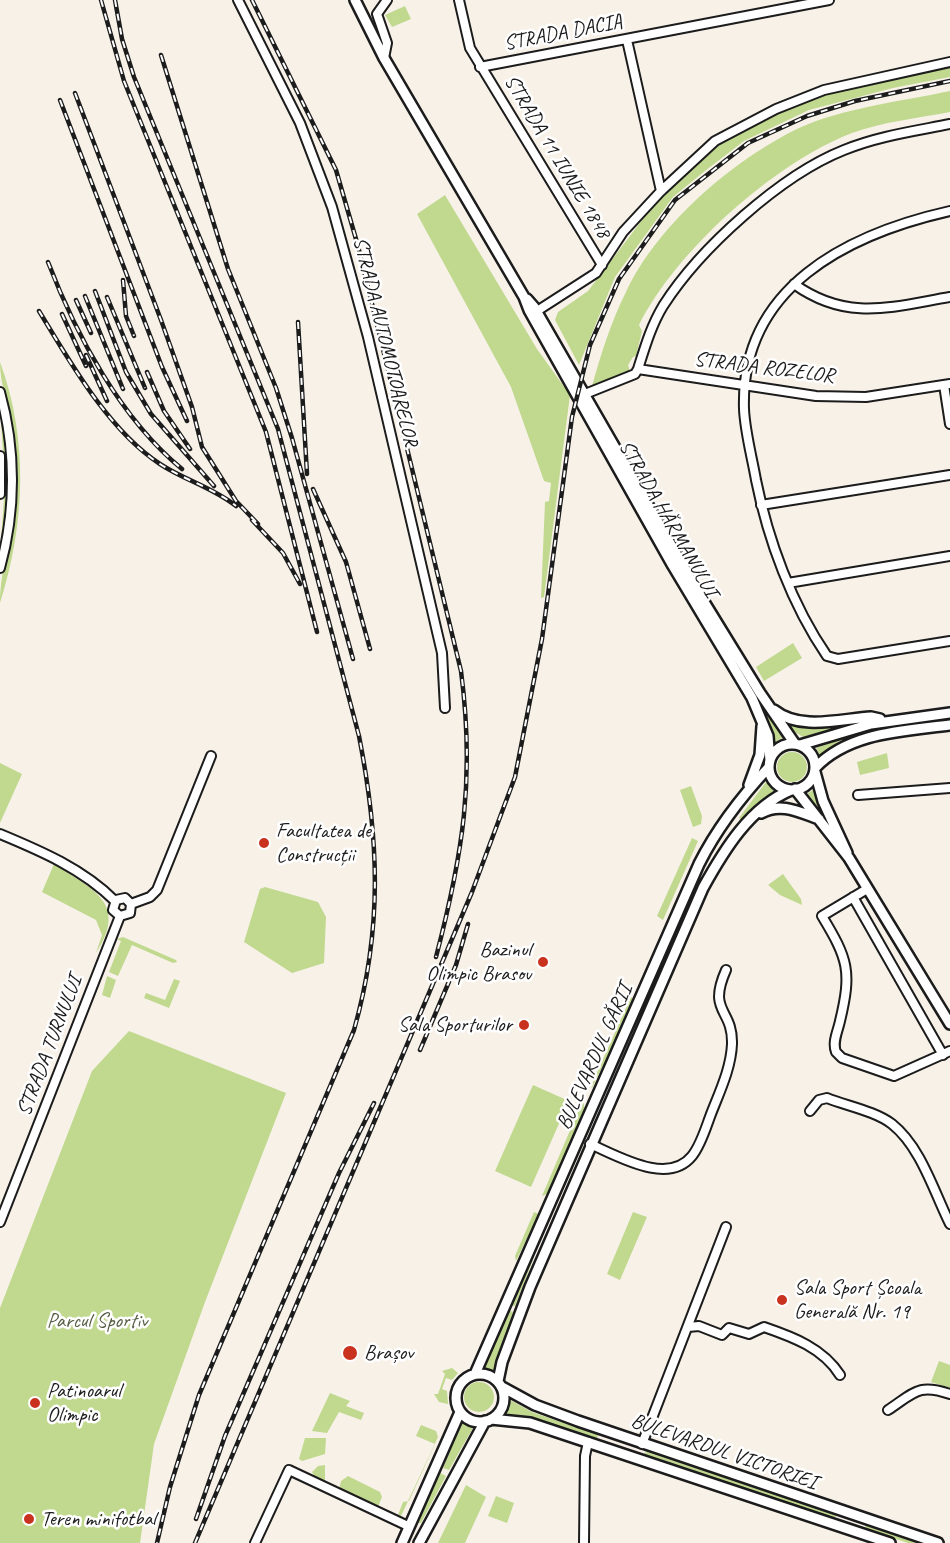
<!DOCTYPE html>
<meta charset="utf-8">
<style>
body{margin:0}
canvas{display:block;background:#f7f1e8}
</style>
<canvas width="950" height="1543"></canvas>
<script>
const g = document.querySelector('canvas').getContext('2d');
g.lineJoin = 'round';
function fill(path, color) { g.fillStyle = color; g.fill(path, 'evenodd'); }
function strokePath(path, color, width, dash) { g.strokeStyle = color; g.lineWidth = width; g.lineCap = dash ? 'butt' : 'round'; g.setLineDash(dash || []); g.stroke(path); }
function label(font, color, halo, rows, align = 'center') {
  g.font = font + ' Caveat,sans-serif'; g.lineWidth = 5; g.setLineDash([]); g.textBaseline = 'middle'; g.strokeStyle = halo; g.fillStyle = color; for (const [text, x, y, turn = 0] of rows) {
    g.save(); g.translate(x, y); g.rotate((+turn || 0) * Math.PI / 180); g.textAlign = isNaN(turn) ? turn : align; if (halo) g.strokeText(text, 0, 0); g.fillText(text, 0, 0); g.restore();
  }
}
const green = new Path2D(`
 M 405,6 L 411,19 L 392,27 L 385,15 Z
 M 950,66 L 950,77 L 893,88 L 809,110 L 744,141 L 705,171 L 673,197 L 615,277 L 579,365 L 555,320 L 558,312 L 588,291 L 671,182 L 716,142 L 812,95 Z
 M 950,91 L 950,112 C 918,118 882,122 852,133 C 774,163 676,251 639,325 L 642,331 L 636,356 L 633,357 L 628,365 L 630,371 L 592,386 C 601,354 611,322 626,292 C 658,224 733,160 799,128 C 843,108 903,101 950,91 Z
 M 445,195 L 537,349 L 570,395 L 544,597 L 541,598 L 545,502 L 549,501 L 551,483 L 544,481 L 511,387 L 417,214 Z
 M 0,362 C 29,441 25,524 0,603 C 0,565 16,528 16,489 C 16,468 16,446 12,425 C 8,404 0,384 0,362 Z
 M 0,405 C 9,456 11,503 0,554 L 5,485 Z
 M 793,643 L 802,658 L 764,681 L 756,667 Z
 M 759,701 L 784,737 L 775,742 Z
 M 786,722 L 801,727 L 838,724 L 824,733 L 803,737 L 790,729 Z
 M 858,731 L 858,734 L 838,742 L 820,756 L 816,748 Z
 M777 767a15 15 0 1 1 30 0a15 15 0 1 1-30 0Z
 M 887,753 L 889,768 L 860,775 L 857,762 Z
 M 0,763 L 22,774 L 0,823 Z
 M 766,782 L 776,791 L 743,821 L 739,818 Z
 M 691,786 L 702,816 L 701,824 L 693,827 L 680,790 Z
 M 814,789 L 828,822 L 807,794 Z
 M 692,838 L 698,841 L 663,920 L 657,916 Z
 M 54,864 C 92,889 129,903 96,953 L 102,935 L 96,920 L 42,892 Z
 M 783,874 L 801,899 L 802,905 L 780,895 L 768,885 Z
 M 265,887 L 318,902 L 326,917 L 324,963 L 292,973 L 244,942 L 260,889 Z
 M 123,937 L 176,960 L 177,962 L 173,963 L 132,945 L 118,976 L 109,972 L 121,941 L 117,939 Z
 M 107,976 L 116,980 L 110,998 L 102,995 Z
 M 174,979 L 180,981 L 169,1008 L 144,998 L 146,993 L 165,1000 Z
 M 631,997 L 634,1001 L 592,1088 L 591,1086 Z
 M 129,1031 L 286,1093 L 205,1302 L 154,1444 L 140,1543 L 0,1543 L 0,1308 L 92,1071 Z
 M 533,1085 L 569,1101 L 531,1187 L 495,1171 Z
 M 583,1100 L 585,1112 L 551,1192 L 542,1196 Z
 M 534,1212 L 539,1214 L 516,1261 L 515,1256 Z
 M 633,1212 L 647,1217 L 620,1280 L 607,1274 Z
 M 530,1259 L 533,1260 L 515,1306 L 510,1305 Z
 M 508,1310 L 513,1312 L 494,1372 L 480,1368 Z
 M 939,1361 L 950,1365 L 950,1388 L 931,1382 Z
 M 452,1368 L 458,1373 L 452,1380 L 446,1378 L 442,1389 L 447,1391 L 448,1404 L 439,1402 L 434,1394 L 438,1394 L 445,1374 L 442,1371 Z
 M464 1397a15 15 0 1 1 30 0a15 15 0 1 1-30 0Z
 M 330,1393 L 350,1401 L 346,1406 L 364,1413 L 361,1420 L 339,1412 L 327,1433 L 312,1431 Z
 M 510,1400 L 532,1412 L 598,1435 L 597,1439 L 530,1417 L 506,1414 Z
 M 462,1421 L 474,1426 L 449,1470 L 443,1468 Z
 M 421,1425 L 436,1431 L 438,1437 L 401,1516 L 398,1515 L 403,1502 L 409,1501 L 435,1444 L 416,1436 Z
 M 305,1438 L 326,1438 L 325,1454 L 302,1461 L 299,1459 Z
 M 647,1452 L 834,1514 L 836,1517 L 833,1518 L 646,1457 L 644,1453 Z
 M 325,1465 L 325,1483 L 316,1479 L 312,1472 L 318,1466 Z
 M 440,1473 L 446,1476 L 421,1523 L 418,1523 Z
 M 348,1476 L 380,1492 L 382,1497 L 378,1507 L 339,1490 L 341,1481 Z
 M 466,1485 L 486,1497 L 465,1543 L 438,1543 Z
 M 496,1496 L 514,1503 L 507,1523 L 488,1516 Z
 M 865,1525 L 867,1525 L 921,1543 L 908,1543 L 866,1529 Z`);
const minor = new Path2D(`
 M 238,0 L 300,123 L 332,207 L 368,337 L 442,653 L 445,708
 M 459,0 L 470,48 L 602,265
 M 627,40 L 661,191
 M 384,58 L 387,43 L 377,14 L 387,0
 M 480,67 L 829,0
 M 950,211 C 848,234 740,287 744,409 C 745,432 752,457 756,480 C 768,540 792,605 827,656 L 838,659 L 950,641
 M 794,284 C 847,322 891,307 950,297
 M 537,311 L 596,273 L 623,232 L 661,191 L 715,141 L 776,109 L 824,90 L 950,62
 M 638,369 C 645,347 651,326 663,306 C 700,248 781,175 844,150 C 878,136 915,131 950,124
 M 944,385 L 950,424
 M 0,392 C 16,449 16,511 0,568
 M 585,394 L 635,374 L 638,369 L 816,396 L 866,397 L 950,384
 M 0,456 L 0,494
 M 761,505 L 950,475
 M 788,583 L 950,556
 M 858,795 L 950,788
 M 0,834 C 41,851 83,869 115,901
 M 867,889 L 822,916 C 848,959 852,971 840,1021 C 838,1031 832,1042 836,1052 L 842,1058 L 894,1076 L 950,1051
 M 853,897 L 943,1055
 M 131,904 L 150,897 L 157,890 L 211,756
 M 120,916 L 113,910 L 116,900 L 125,898 L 131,904
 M 120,916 L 130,913 L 131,904
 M 810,1111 L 819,1100 L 827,1098 C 847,1106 875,1111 892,1124 C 921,1147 934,1192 950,1224
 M 590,1144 C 618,1156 668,1186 692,1156 C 701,1145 706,1127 711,1114 C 720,1091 731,1068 732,1044 C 733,1008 707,1013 726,970
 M 0,1222 L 120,916
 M 688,1327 L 699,1326 L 722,1335 L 729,1328 L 749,1334 L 764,1327 C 793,1337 823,1348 840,1375
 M 888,1410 C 914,1393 918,1383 950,1394
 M 642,1444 L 726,1227
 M 255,1543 L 289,1470 L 408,1526
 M 584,1543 L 585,1456 L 588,1442`);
const major = new Path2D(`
 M 355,0 L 384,58 L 524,297 L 529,310 L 673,566 L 752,698 L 768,736 L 770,761
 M 527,299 L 534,307 L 701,597 L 760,693 L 795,744
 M 774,710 C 800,731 840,719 871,717 L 880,719
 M769 767a23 23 0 1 1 46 0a23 23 0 1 1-46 0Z
 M 800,745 L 871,724 L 950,713
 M 815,768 C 849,732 904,731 950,725
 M 815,772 L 823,801 L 847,853
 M 749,785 L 760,755 L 762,726
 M 795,789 L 849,858 L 950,1024
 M 761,813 C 781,802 799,812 819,819
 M456 1398a24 24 0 1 1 48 0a24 24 0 1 1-48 0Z
 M 475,1374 L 699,864 C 717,828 741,797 769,767
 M 498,1381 L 502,1362 L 530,1287 L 703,888 C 724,850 750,807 791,790
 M 502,1387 L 535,1405 L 578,1421 L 938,1543
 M 491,1419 L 530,1423 L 890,1543
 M 402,1543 L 460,1412
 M 419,1543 L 485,1421`);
const rail = new Path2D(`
 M 101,0 L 124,81 L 266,432 L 317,632
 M 115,0 L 122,39 L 134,77 L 278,429 L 359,736 C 379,838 383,928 354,1030 L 199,1395 L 170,1487 L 157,1543
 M 252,0 L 336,170 L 358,246 L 461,671 C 475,778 463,854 436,957
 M 161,55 L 228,269 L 276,388 L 292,438 L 353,659
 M 75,93 L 161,320 L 192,407 L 202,447 L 236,501 L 258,524
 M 60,100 L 162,367 L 187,421
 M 48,262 C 76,335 121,419 182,469
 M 123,280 L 126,316 L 134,336
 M 95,291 L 126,372 L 151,414 L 214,486
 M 85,296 L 123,389
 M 107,297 L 145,388
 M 76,300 L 91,333
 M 39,311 C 70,362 109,431 160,464 C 184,480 212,487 236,506
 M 62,314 L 86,366
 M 298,322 L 307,474
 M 86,355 L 107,401
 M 147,372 L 164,411 L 190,449
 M 313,489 L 346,562 L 370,649
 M 252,520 L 283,553 L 300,584
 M 420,1050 L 456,965 L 468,924
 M 196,1519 L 225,1436 L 339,1173 L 374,1103
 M 195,1543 L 472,892 L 515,777 L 542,639 L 572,417 L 590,345 L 619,279 L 675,200 L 748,143 L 807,116 L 855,101 L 950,81`);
const markers = [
 [264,843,6,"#c8321e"],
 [543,962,6,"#c8321e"],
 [524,1025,6,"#c8321e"],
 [782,1300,6,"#c8321e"],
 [350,1353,8,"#c8321e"],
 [35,1403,6,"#c8321e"],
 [29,1519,6,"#c8321e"]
];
const streetNames = [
 ["STRADA DACIA",563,33,-11],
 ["STRADA 11 IUNIE 1848",557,157,59],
 ["STRADA AUTOMOTOARELOR",385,342,76],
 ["STRADA ROZELOR",764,368,7],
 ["STRADA HĂRMANULUI",668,519,60],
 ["STRADA TURNULUI",50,1046,-69],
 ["BULEVARDUL GĂRII",595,1057,-66],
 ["BULEVARDUL VICTORIEI",724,1452,19]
];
const poiNames = [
 ["Facultatea de",276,831],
 ["Construcții",276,855],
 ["Bazinul",531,950,"right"],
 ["Olimpic Brasov",531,974,"right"],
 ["Sala Sporturilor",512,1025,"right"],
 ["Sala Sport Școala",794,1288],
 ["Generală Nr. 19",794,1312],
 ["Brașov",364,1353],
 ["Patinoarul",47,1391],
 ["Olimpic",47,1415],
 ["Teren minifotbal",41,1519]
];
const parkNames = [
 ["Parcul Sportiv",97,1321]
];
fill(green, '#c1d98f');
strokePath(minor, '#1c1c1c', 12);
strokePath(major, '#1c1c1c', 14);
strokePath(minor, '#fff', 8);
strokePath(major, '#fff', 9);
strokePath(rail, '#1c1c1c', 4.5);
strokePath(rail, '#fff', 2, [7]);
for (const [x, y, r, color] of markers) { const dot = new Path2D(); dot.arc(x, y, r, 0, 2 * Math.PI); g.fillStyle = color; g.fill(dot); strokePath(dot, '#fff', 2); }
label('21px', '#1c1c1c', '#fff', streetNames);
label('21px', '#1c1c1c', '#fff', poiNames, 'left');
label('21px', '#565e44', '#fff', parkNames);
</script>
